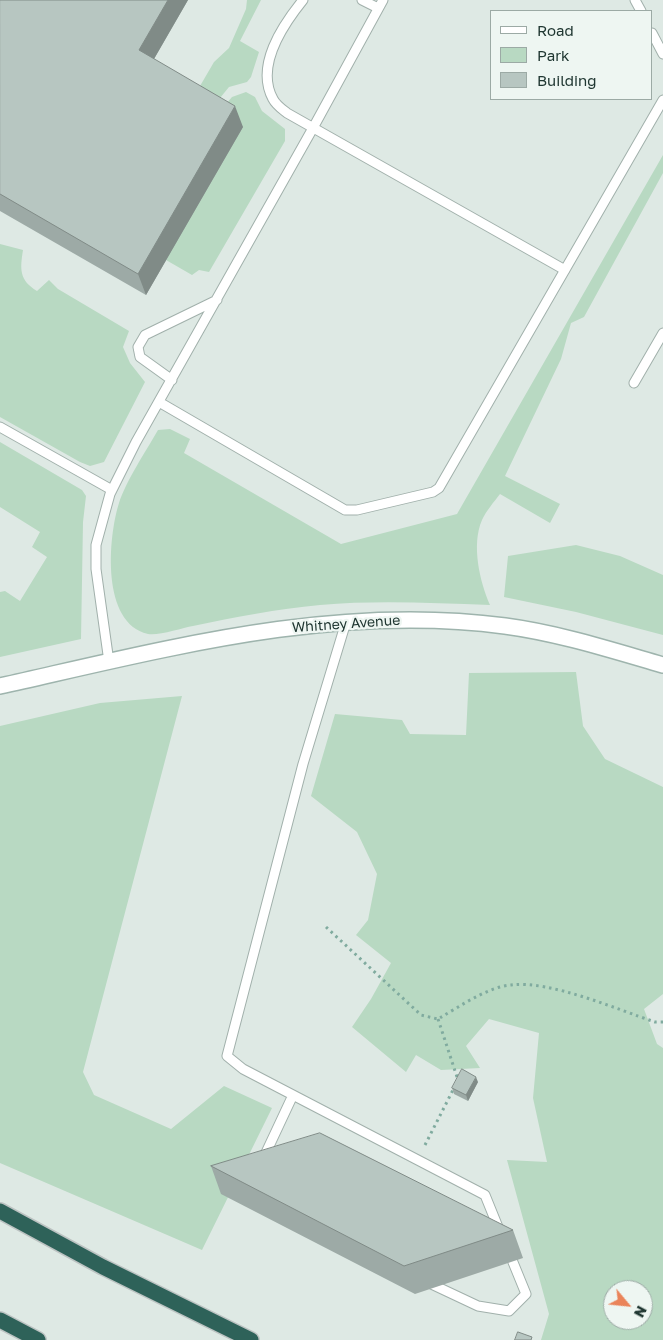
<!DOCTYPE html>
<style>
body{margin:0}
#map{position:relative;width:663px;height:1340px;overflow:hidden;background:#dee9e4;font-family:"Golos Text",sans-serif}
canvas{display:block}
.legend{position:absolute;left:490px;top:10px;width:162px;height:90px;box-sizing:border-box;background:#eef6f2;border:1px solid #9caaa5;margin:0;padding:6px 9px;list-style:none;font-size:15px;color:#203732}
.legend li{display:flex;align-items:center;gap:10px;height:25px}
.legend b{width:25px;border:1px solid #9caaa5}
.north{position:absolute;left:603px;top:1280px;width:50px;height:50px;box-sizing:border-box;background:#eef6f2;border:1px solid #9caaa5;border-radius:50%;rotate:118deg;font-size:14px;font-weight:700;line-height:20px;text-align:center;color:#203732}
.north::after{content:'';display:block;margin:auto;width:18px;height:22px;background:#ea845a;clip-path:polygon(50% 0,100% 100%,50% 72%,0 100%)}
</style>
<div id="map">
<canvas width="663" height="1340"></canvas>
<ul class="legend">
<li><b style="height:6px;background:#fff"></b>Road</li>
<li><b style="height:14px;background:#b8d9c2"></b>Park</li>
<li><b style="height:14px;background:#b7c6c1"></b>Building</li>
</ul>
<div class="north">N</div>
</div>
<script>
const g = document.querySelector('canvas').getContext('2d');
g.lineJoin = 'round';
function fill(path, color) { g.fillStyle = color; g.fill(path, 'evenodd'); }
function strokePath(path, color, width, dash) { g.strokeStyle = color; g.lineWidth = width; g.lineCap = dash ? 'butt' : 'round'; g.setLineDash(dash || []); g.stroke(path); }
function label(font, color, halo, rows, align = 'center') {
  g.font = font + ' "Golos Text",sans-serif'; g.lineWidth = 4.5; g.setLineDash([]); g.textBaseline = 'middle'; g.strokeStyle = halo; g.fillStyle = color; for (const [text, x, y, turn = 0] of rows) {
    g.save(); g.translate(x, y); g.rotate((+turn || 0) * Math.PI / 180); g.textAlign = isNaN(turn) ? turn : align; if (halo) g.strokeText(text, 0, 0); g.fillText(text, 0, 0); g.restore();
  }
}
const green = new Path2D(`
 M 247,0 L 261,0 L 240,41 L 259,52 L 251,77 L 247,82 L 229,87 L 211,109 L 200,86 L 214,62 L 229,48 L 246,9 Z
 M 246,92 L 255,97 L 262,111 L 285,129 L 285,141 L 209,272 L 199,270 L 192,275 L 166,260 L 226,104 L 232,97 Z
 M 663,155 L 663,173 L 584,317 L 571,323 L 561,359 L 505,476 L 560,504 L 550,523 L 500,494 C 494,502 486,511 482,520 C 471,545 480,582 490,605 C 433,603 376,600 320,605 C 277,609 235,617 193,626 C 182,628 158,636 148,634 C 101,623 108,538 119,503 C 126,481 146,451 158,430 L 170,429 L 190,439 L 184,453 L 341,544 L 457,514 Z
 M 0,244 L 23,250 C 20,269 19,280 37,291 L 49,280 L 58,289 L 129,331 L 123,347 L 130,363 L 145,382 L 104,462 L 90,466 L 80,462 L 0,417 Z
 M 0,442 L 82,490 L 86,496 L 83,522 L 81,639 L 0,657 L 0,592 L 5,591 L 20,601 L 47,557 L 32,547 L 40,532 L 0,507 Z
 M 576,545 L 620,556 L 663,575 L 663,635 L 576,612 L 504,597 L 508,556 Z
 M 576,672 L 583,726 L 605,759 L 663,787 L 663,994 L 644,1009 L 657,1044 L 663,1048 L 663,1340 L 541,1340 L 549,1314 L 507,1160 L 547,1162 L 533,1098 L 539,1033 L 489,1019 L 466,1046 L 480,1068 L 441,1070 L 416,1055 L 406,1072 L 352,1027 L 371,999 L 391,963 L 356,935 L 368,920 L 377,874 L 357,832 L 311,796 L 335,714 L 402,720 L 410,734 L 466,735 L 469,673 ZM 613,1290 L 643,1290 L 643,1320 L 613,1320 Z
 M 182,696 L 83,1072 L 94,1095 L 171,1129 L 224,1086 L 272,1108 L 202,1250 L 0,1163 L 0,726 L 100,703 Z`);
const path = new Path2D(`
 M 326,927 L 421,1015 L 438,1019 C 459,1007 487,987 511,985 C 550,980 616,1009 655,1022 L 663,1022
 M 438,1019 L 458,1080
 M 425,1145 L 454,1088`);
const service = new Path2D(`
 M 303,0 C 282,26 255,66 273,99 C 276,105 282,109 287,113 L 565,270
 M 362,0 L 378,8
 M 635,0 L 641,11
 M 652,33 L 663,54
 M 172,380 L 140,357 L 138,347 L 145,335 L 217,300
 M 634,383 L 663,333
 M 159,402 L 345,510 L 357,510 L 433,492 L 439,488 L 663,100
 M 0,427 L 112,490
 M 346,622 L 303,764 L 227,1056 L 243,1069 L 485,1195 L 500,1232
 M 109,662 L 96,569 L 96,545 L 110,494 L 136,442 L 313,128 L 383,0
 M 263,1159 L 293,1095
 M 427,1282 L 478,1306 L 509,1311 L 526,1294 L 508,1250`);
const secondary = new Path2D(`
 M 0,686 C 166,649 334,603 505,626 C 558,633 611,650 663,665`);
const motorway = new Path2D(`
 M 0,1211 L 103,1267 L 251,1340
 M 0,1320 L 38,1340`);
const wall = new Path2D(`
 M 0,0 L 188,0 L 154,59 L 243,127 L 146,295 L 0,211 Z
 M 478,1082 L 468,1101 L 454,1094 L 452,1088 Z
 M 211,1166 L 513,1230 L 523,1258 L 415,1294 L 221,1194 Z`);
const shadedWall = new Path2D(`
 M 168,0 L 188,0 L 147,71 L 139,50 Z
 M 235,106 L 243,127 L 146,295 L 138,274 Z
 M 476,1077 L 478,1082 L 468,1101 L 466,1095 Z`);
const building = new Path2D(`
 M 0,0 L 168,0 L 139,50 L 235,106 L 138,274 L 0,194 Z
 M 462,1069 L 476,1077 L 466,1095 L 452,1088 Z
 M 320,1133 L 513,1230 L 404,1266 L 211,1166 Z
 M 518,1332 L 532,1337 L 531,1340 L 515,1340 Z`);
const streetNames = [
 ["Whitney Avenue",346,624,-4]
];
fill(green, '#b8d9c2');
strokePath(service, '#a1b0ab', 11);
strokePath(secondary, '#9eb4ad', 18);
strokePath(motorway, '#bcc3c2', 18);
strokePath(path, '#80ab9f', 3, [2.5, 4]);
strokePath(service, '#fff', 9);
strokePath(secondary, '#fff', 15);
strokePath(motorway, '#2e6259', 15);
fill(wall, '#9daaa6');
fill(shadedWall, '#808b87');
fill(building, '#b7c6c1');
strokePath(building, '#808b87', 1);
label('14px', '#203732', '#eef6f2', streetNames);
</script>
